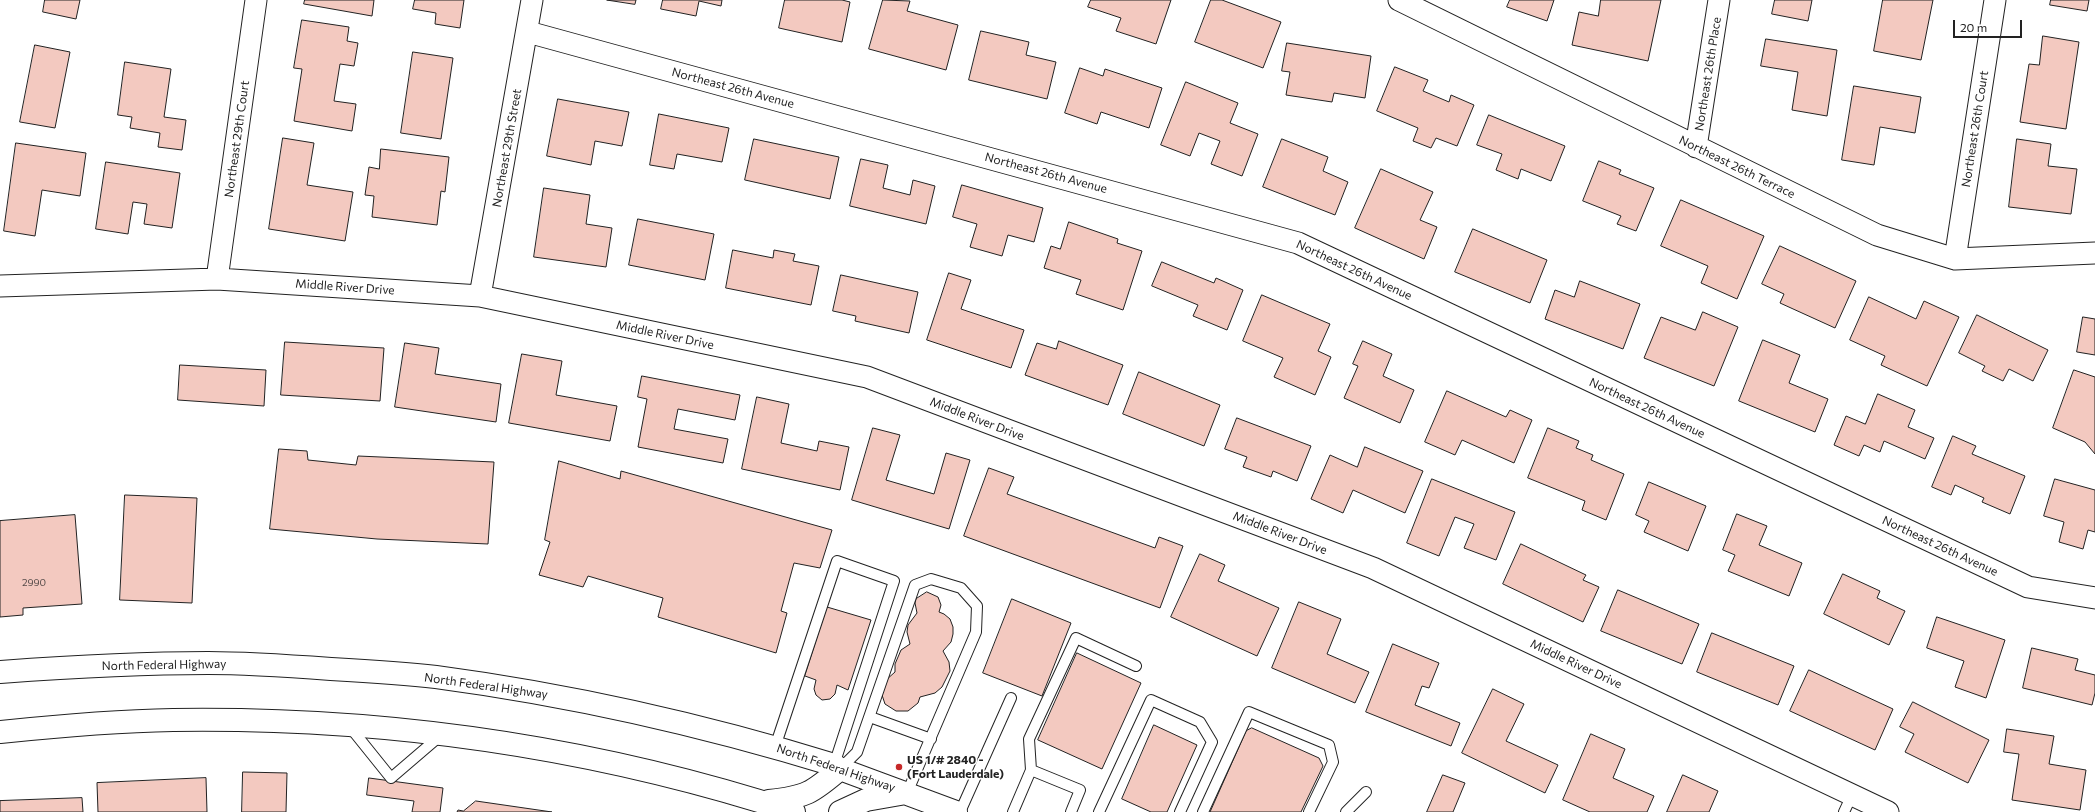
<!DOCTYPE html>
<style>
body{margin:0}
#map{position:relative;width:2095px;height:812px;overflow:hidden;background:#fff;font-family:Commissioner,sans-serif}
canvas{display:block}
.scale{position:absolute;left:1953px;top:20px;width:69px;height:18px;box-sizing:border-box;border:2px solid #222;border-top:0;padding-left:5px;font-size:12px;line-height:14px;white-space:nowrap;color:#222;-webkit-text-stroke:3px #fff;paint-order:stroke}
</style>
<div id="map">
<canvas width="2095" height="812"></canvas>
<div class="scale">20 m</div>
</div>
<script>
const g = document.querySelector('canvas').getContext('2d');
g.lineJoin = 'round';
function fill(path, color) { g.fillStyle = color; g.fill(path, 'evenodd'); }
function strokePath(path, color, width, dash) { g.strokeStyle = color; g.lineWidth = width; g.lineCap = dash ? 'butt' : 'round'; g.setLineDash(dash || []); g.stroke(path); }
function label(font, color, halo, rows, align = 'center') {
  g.font = font + ' Commissioner,sans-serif'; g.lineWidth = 3; g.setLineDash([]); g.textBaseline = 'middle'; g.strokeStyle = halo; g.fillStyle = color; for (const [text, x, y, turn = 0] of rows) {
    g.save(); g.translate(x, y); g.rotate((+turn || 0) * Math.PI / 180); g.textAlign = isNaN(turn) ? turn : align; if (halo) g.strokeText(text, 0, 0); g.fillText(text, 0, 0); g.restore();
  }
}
const building = new Path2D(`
 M 45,0 L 80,0 L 76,19 L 43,12 Z
 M 305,0 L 374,0 L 372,16 L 304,4 Z
 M 415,0 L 464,0 L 460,28 L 435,24 L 436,13 L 413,9 Z
 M 607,0 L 636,0 L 635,4 Z
 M 663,0 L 722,0 L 721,6 L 699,1 L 696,16 L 661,9 Z
 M 785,0 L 842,0 L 850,2 L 842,42 L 779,28 Z
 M 883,0 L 910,1 L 907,11 L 958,25 L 946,70 L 869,49 Z
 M 1091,0 L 1171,0 L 1156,44 L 1116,31 L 1121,18 L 1088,7 Z
 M 1211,0 L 1222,0 L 1281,22 L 1263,68 L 1195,42 Z
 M 1510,0 L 1554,0 L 1547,21 L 1507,7 Z
 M 1601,0 L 1661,0 L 1648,61 L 1572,45 L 1579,12 L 1598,16 Z
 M 1775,0 L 1812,0 L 1808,21 L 1772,14 Z
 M 1883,0 L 1933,0 L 1921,60 L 1874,51 Z
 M 2051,0 L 2089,0 L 2087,11 L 2050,5 Z
 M 302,20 L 349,27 L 347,41 L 358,43 L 354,66 L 340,64 L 334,101 L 356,104 L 352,131 L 294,121 L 302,69 L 294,68 Z
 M 981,31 L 1029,42 L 1026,55 L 1056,62 L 1047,99 L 969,80 Z
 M 2043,36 L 2079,42 L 2066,129 L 2020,122 L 2029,64 L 2039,65 Z
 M 1766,39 L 1837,50 L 1827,116 L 1792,110 L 1798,72 L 1761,66 Z
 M 1287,43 L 1371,56 L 1365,98 L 1334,93 L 1332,102 L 1286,95 L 1290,72 L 1282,71 Z
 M 35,45 L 70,52 L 55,128 L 20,122 Z
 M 413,52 L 453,58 L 441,139 L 401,133 Z
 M 125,62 L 171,69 L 164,117 L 186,120 L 182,150 L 158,147 L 160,133 L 130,128 L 132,117 L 118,115 Z
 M 1395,67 L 1428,80 L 1423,91 L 1449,102 L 1451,95 L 1474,105 L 1457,146 L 1436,138 L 1431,148 L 1413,141 L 1418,128 L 1377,111 Z
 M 1080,68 L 1103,76 L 1105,69 L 1162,88 L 1149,128 L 1101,112 L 1097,124 L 1065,113 Z
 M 1186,82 L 1238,103 L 1230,123 L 1258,134 L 1242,176 L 1211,164 L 1220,141 L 1199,133 L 1190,156 L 1161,145 Z
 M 1854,86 L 1921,97 L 1915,133 L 1880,127 L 1874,165 L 1842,160 Z
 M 558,99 L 629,112 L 622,146 L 595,141 L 591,165 L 547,156 Z
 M 659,114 L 729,128 L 722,162 L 677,154 L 674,169 L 650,165 Z
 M 1489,115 L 1565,146 L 1551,181 L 1521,169 L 1518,179 L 1496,170 L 1502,154 L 1477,145 Z
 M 283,138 L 314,143 L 307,185 L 353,192 L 345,241 L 269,229 Z
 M 754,139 L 839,157 L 830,199 L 745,180 Z
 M 1282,139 L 1328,157 L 1323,171 L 1348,182 L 1335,215 L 1263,187 Z
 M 2017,139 L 2051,144 L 2048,166 L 2077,169 L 2071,214 L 2009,207 Z
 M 16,143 L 86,153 L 80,196 L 42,190 L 35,236 L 4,231 Z
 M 381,149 L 449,157 L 445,192 L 441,191 L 437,225 L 372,217 L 374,196 L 365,195 L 369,167 L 379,169 Z
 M 861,159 L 888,165 L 883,188 L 910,195 L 913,180 L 935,186 L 926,224 L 850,206 Z
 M 1599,161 L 1621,170 L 1619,174 L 1654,188 L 1636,231 L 1617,224 L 1621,216 L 1583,201 Z
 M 106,162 L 180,173 L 172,228 L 144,224 L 147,204 L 133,202 L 128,234 L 96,229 Z
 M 1381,169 L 1433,192 L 1420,220 L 1437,227 L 1424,259 L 1355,228 Z
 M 962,185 L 1043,208 L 1034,242 L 1008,235 L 1002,256 L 970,247 L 977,224 L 953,217 Z
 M 544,188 L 590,195 L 586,224 L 612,228 L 606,267 L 534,257 Z
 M 1681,200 L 1764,236 L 1737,299 L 1701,283 L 1708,266 L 1661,246 Z
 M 638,219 L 714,234 L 705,280 L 629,265 Z
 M 1069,222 L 1118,239 L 1117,243 L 1142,251 L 1123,310 L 1076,294 L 1081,280 L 1044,268 L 1051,246 L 1060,249 Z
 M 1473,229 L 1547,260 L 1530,303 L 1455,272 Z
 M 1780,246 L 1856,281 L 1835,328 L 1780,303 L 1784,294 L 1762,284 Z
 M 733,250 L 773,258 L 774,250 L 795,254 L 793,261 L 819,266 L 811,305 L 726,288 Z
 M 1162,262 L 1214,283 L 1216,278 L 1243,290 L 1227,330 L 1193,316 L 1198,305 L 1152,286 Z
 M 949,273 L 971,280 L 961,309 L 1024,330 L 1011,368 L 927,340 Z
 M 841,275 L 918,292 L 909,333 L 855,321 L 856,316 L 833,311 Z
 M 1580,281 L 1640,304 L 1623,349 L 1545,319 L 1555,290 L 1574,297 Z
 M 1262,295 L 1330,324 L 1318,351 L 1331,357 L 1315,395 L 1274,377 L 1283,358 L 1243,341 Z
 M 1869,297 L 1916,319 L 1924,301 L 1959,317 L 1927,386 L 1881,365 L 1885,356 L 1850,340 Z
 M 1703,312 L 1738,327 L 1714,386 L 1644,358 L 1661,317 L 1695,330 Z
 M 1977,315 L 2048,350 L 2033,381 L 2009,369 L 2003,381 L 1982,371 L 1985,366 L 1959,353 Z
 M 2083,317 L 2095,319 L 2095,355 L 2077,352 Z
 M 1763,340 L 1800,355 L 1789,383 L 1828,399 L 1815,432 L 1739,401 Z
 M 1059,341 L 1123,365 L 1108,405 L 1025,375 L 1037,343 L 1056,349 Z
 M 1363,341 L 1392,354 L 1383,376 L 1414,390 L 1400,423 L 1344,398 L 1358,366 L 1353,364 Z
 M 285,342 L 384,348 L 380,401 L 281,395 Z
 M 405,343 L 439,348 L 435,374 L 501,384 L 496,422 L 395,407 Z
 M 522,354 L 562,361 L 556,395 L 617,406 L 610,441 L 509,423 Z
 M 180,365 L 266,370 L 264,406 L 178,400 Z
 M 2074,370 L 2095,377 L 2095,454 L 2085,442 L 2053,428 Z
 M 1139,372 L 1220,405 L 1204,446 L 1123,414 Z
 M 642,376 L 740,395 L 735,420 L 678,409 L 674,429 L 728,439 L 723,463 L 638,447 L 647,399 L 638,397 Z
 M 1447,391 L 1506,417 L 1510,410 L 1532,420 L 1514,463 L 1462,440 L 1455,455 L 1425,442 Z
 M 1878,394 L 1915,410 L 1908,427 L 1934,438 L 1925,459 L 1884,441 L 1880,452 L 1864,445 L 1859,456 L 1834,445 L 1846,416 L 1865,424 Z
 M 757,397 L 789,404 L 781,443 L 817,451 L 819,441 L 849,447 L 840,490 L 742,469 Z
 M 1237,418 L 1311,446 L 1297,481 L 1273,471 L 1271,477 L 1243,467 L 1247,457 L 1225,449 Z
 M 873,428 L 900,435 L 886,480 L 934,494 L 946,453 L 970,460 L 949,529 L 852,500 Z
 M 1548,428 L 1579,441 L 1576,448 L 1593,455 L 1591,460 L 1624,474 L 1606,520 L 1582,510 L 1585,501 L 1528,478 Z
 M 1953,436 L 1976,446 L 1972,454 L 2025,476 L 2010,514 L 1982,502 L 1984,498 L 1955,485 L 1951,495 L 1932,487 Z
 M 1365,447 L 1423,471 L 1405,513 L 1353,490 L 1343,513 L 1311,499 L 1330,455 L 1357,467 Z
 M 279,449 L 307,451 L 308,460 L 356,465 L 358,456 L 494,462 L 488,544 L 377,539 L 270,529 Z
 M 559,461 L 620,479 L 621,471 L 832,530 L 820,568 L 794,563 L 781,611 L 787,613 L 776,653 L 658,617 L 663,598 L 588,576 L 583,587 L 539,575 L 550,542 L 545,540 Z
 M 989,468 L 1014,477 L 1007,494 L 1155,548 L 1159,537 L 1183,546 L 1160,608 L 964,536 Z
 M 1432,479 L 1515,512 L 1496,560 L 1464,548 L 1474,524 L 1455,517 L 1439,556 L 1407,543 Z
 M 2055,479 L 2095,490 L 2095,532 L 2088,530 L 2083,549 L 2059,542 L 2064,522 L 2044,516 Z
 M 1649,482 L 1706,506 L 1688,551 L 1644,532 L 1649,521 L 1636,515 Z
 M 125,495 L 197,498 L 192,603 L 120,600 Z
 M 1737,514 L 1767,526 L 1759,545 L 1802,563 L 1789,596 L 1728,571 L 1735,555 L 1723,550 Z
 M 75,515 L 82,604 L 23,608 L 23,615 L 0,617 L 0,521 Z
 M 1521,544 L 1586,575 L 1583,580 L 1599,587 L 1583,622 L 1503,584 Z
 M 1200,554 L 1225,565 L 1218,581 L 1279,608 L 1257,656 L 1171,617 Z
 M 1843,574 L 1880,591 L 1877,598 L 1905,611 L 1889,645 L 1824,614 Z
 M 1618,590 L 1699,624 L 1682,664 L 1601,631 Z
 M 927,592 L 938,597 L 941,605 L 939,612 L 944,614 L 950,619 L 953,627 L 953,634 L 951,642 L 943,651 L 949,662 L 950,671 L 942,687 L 935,693 L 920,697 L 918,703 L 908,711 L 896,711 L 885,704 L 881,692 L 886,680 L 895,672 L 895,664 L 901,650 L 910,644 L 907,632 L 908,625 L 917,613 L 915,603 L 916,599 Z
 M 1012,599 L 1071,623 L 1042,696 L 983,673 Z
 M 1299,602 L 1341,619 L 1327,654 L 1369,672 L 1355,703 L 1272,668 Z
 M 827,607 L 871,620 L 848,690 L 837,685 L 835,694 L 830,699 L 822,700 L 816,695 L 814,689 L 816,680 L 805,676 Z
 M 1937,617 L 2005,640 L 1986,698 L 1955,687 L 1964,661 L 1927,648 Z
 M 1712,633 L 1794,666 L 1778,705 L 1697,672 Z
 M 1393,644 L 1439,663 L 1429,688 L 1422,686 L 1415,705 L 1460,723 L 1451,746 L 1366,712 Z
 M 2032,648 L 2078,659 L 2075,670 L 2095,675 L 2095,693 L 2092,705 L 2023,688 Z
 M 1077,653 L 1141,683 L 1102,769 L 1038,740 Z
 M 1809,670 L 1893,709 L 1875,750 L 1790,711 Z
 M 1493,689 L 1524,704 L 1506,741 L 1558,765 L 1545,793 L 1462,753 Z
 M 1913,702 L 1989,740 L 1968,783 L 1905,752 L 1914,734 L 1900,727 Z
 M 1154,725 L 1197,745 L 1167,812 L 1151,812 L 1122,799 Z
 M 1252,728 L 1319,758 L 1323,766 L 1301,812 L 1210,812 L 1246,731 Z
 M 2007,729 L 2054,736 L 2049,764 L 2086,770 L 2080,810 L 2012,800 L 2019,754 L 2004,752 Z
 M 1591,734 L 1625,749 L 1613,778 L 1654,796 L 1647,812 L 1590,812 L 1563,800 Z
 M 243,772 L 287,773 L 286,812 L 242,812 Z
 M 1443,775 L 1465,783 L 1453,812 L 1427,812 Z
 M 1683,775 L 1718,791 L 1709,812 L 1667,812 Z
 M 206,778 L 207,812 L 98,812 L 97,783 Z
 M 369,778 L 443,788 L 440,812 L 412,812 L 414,801 L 367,795 Z
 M 82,798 L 83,812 L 0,812 L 0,801 Z
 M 476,801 L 552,812 L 457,812 L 458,810 L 463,811 Z`);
const service = new Path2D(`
 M 870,717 L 931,739
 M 350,727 L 391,778 L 440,736
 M 775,747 L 837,561 L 894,581 L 834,765
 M 840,769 L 857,752 L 915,585 L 931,579 L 961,588 L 977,606 L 976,632 L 907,793
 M 1031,770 L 1029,739 L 1076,638 L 1136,666
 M 960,812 L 1011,698
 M 1013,812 L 1031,770 L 1080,790 L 1071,812
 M 1099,812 L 1151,700 L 1200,722 L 1212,742 L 1180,812
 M 1203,812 L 1249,712 L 1329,745 L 1333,762 L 1309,812
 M 1346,812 L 1366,792
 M 1844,812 L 1852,795`);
const minor = new Path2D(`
 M 1399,0 L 1877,235 L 1955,259 L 2095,253
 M 528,32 L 1298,243 L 2028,587 L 2095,598
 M 1696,147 L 1719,0
 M 1955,259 L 1995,0
 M 217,279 L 256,0
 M 0,286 L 217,279 L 480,296 L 867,377 L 1373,568 L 1888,812
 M 480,296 L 532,0`);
const primary = new Path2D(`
 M 0,672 C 69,667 138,663 208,663 C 249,663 290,666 331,669 C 366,671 401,673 436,677 C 571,695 704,725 834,765 L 840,769 L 956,812
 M 0,732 C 58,726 115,721 173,720 C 383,717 594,747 794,812
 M 769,801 C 806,797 812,793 840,769
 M 840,812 L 866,800 L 906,793`);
const markers = [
 [899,767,4,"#c62828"]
];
const numberNames = [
 ["2990",34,583]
];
const streetNames = [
 ["Northeast 26th Place",1708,74,-81],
 ["Northeast 26th Avenue",733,88,15],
 ["Northeast 26th Court",1975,129,-81],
 ["Northeast 29th Court",237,139,-82],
 ["Northeast 29th Street",507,148,-80],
 ["Northeast 26th Terrace",1737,167,26],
 ["Northeast 26th Avenue",1046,173,15],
 ["Northeast 26th Avenue",1354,270,25],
 ["Middle River Drive",345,287,4],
 ["Middle River Drive",665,335,12],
 ["Northeast 26th Avenue",1647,408,25],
 ["Middle River Drive",977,419,21],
 ["Middle River Drive",1280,533,21],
 ["Northeast 26th Avenue",1940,546,25],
 ["Middle River Drive",1576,664,25],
 ["North Federal Highway",164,665,-1],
 ["North Federal Highway",486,686,8],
 ["North Federal Highway",836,768,19]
];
const poiNames = [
 ["US 1/# 2840 -",907,760],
 ["(Fort Lauderdale)",907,774]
];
fill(building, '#f3c9c0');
strokePath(building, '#222', 1);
strokePath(service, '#222', 12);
strokePath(minor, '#222', 23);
strokePath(primary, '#222', 24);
strokePath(service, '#fff', 10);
strokePath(minor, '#fff', 21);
strokePath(primary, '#fff', 22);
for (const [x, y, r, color] of markers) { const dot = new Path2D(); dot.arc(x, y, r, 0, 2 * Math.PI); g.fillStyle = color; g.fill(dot); strokePath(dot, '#fff', 1.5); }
label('10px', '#564c4a', null, numberNames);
label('12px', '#222', '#fff', streetNames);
label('bold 12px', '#222', '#fff', poiNames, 'left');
</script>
